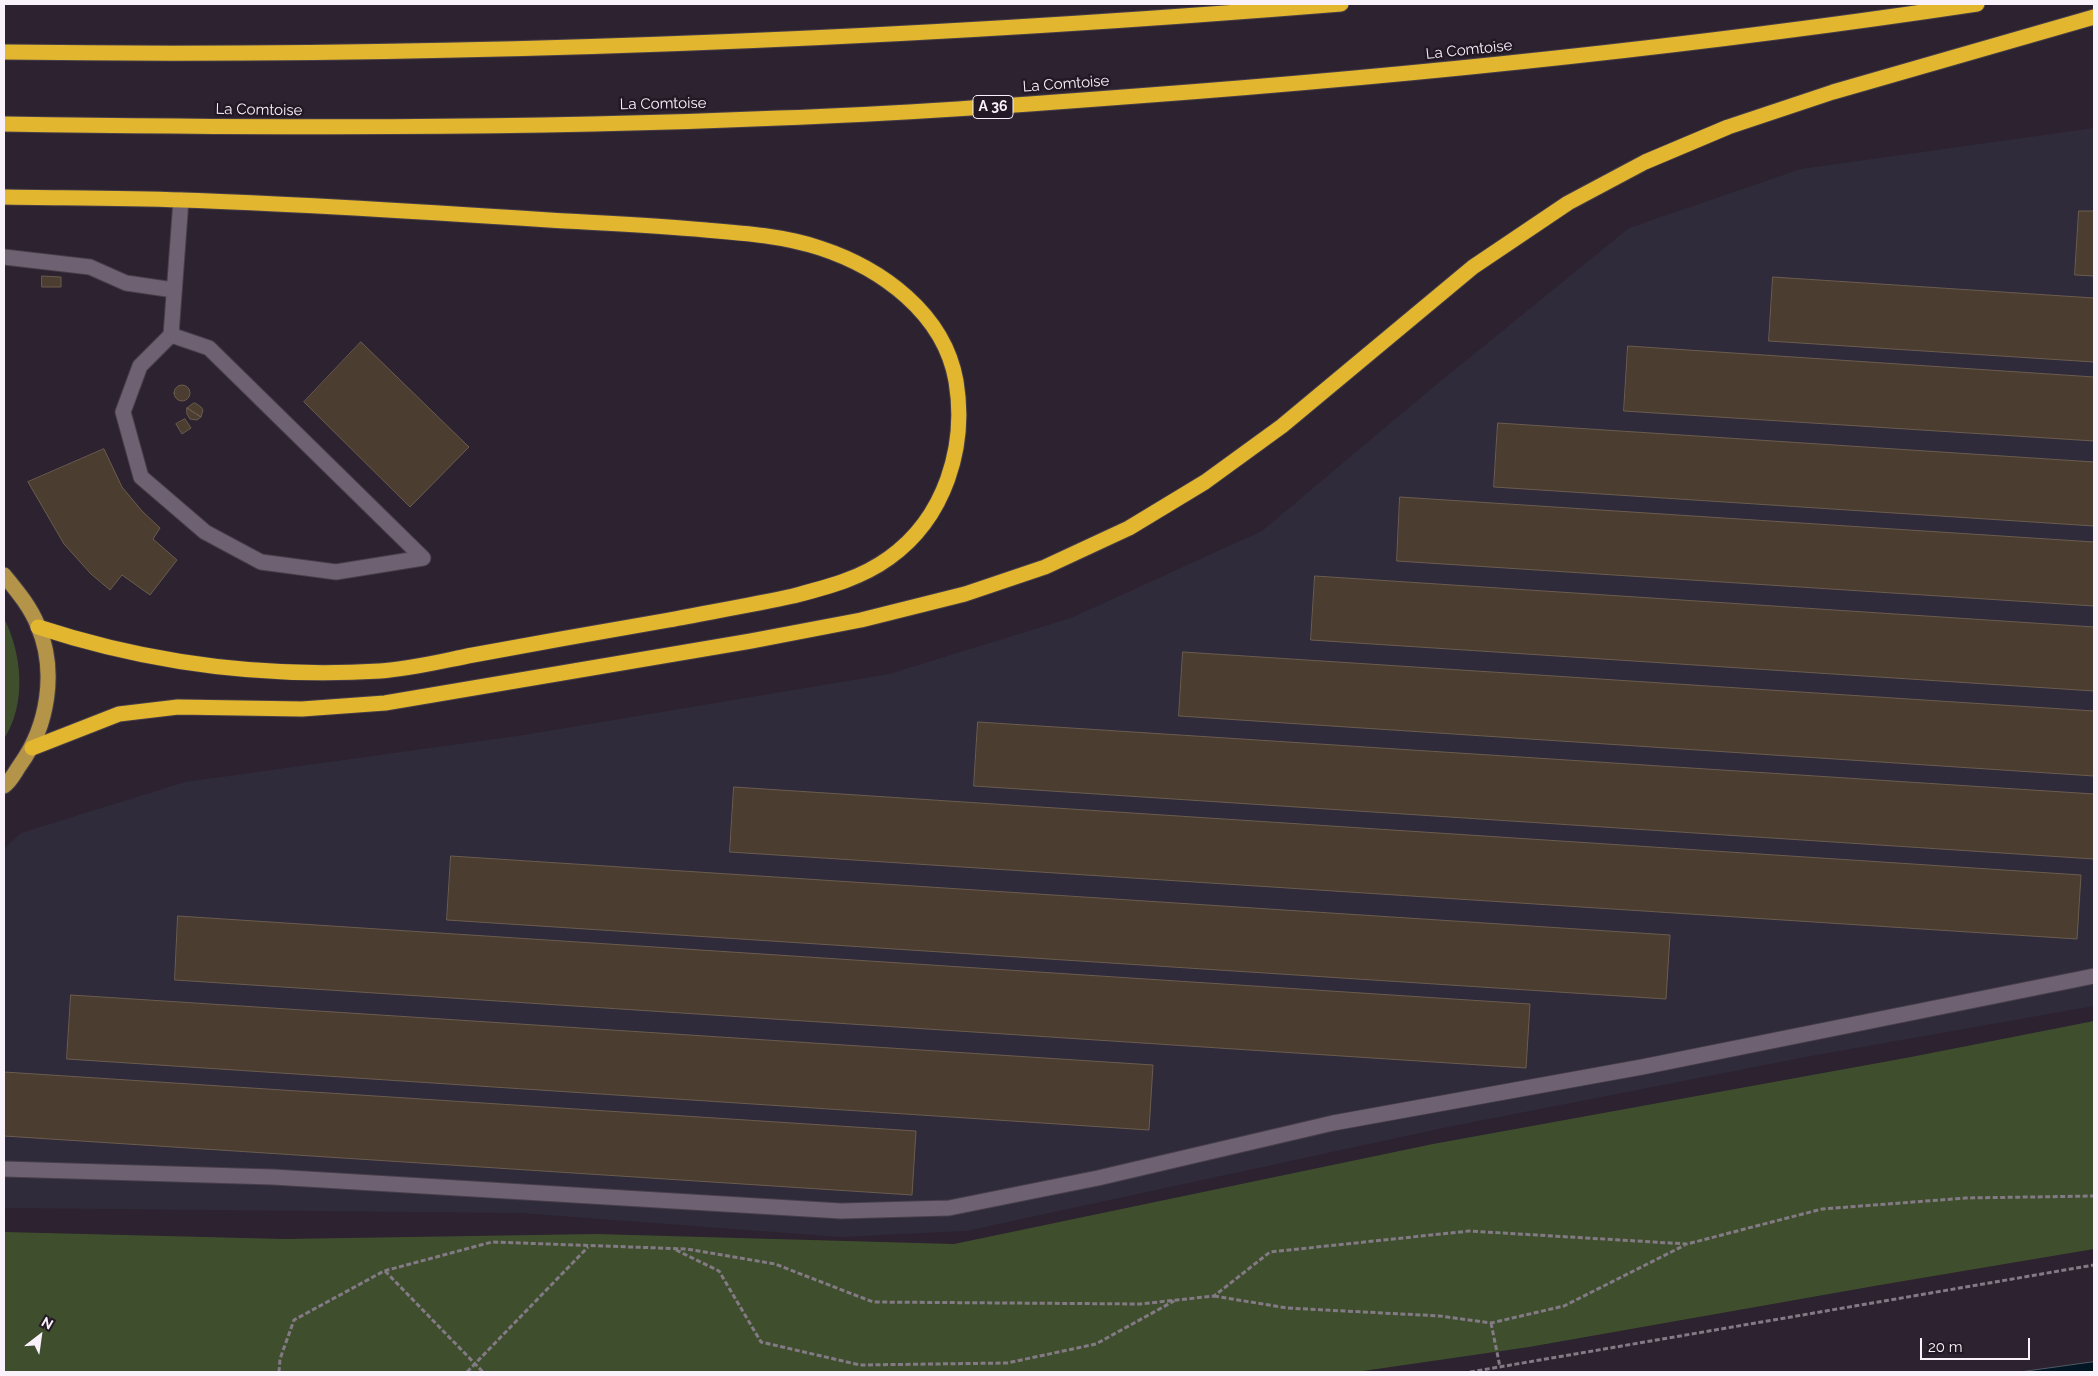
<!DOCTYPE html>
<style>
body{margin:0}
#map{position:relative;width:2098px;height:1376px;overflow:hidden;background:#2d222f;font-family:Raleway,sans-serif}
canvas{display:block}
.frame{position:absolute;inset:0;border:5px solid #f9f2fb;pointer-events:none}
.north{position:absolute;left:15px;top:1311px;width:50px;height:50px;-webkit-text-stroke:4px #231825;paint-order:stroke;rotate:30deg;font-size:14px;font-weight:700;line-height:20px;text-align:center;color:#f9f2fb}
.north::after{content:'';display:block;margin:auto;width:18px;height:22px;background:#f9f2fb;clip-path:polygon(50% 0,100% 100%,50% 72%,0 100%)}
.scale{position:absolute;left:1920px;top:1338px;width:110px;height:22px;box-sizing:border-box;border:2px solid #f9f2fb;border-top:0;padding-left:6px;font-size:15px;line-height:18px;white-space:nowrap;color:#f9f2fb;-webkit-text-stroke:4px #231825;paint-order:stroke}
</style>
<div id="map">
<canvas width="2098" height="1376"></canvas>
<div class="frame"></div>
<div class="north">N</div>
<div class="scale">20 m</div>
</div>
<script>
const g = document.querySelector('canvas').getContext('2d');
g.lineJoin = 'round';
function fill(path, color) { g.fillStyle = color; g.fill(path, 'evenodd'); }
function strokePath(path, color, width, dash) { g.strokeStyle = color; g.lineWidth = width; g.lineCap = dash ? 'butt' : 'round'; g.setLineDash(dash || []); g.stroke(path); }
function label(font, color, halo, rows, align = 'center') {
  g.font = font + ' Raleway,sans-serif'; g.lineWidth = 5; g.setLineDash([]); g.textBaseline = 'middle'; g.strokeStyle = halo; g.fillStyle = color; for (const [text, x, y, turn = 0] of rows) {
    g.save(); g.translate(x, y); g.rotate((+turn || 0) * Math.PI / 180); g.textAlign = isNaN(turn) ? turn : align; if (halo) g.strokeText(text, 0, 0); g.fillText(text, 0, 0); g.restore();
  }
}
const industrial = new Path2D(`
 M 2094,128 L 2094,1006 L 1811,1056 L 1448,1127 L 966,1231 L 840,1237 L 521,1213 L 4,1208 L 4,849 L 21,833 L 185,782 L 524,735 L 889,674 L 1071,618 L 1262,531 L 1431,389 L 1629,228 L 1801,169 Z`);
const green = new Path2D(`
 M 4,618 C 22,654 27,703 4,739 Z
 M 2094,1021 L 2094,1249 L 1880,1285 L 1529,1347 L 1356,1372 L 4,1372 L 4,1232 L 285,1239 L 596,1234 L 954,1244 L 1433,1144 L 1911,1057 Z`);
const water = new Path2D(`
 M 2094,1362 L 2094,1372 L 2020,1372 Z`);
const building = new Path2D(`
 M 2079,211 L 2094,211 L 2094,276 L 2075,275 Z
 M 42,276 L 61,277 L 61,287 L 42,287 Z
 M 1773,277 L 2094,298 L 2094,362 L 1769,341 Z
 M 361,342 L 469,447 L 410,507 L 304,402 Z
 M 1628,346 L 2094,377 L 2094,441 L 1624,411 Z
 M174 393a8 8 0 1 1 16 0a8 8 0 1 1-16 0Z
 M 195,403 L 201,407 L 203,410 L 201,417 L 187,408 L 192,404 Z
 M 187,408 L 201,417 L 197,420 L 190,419 L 187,414 Z
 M 185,419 L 191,428 L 182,434 L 176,424 Z
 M 1498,423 L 2094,462 L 2094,526 L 1494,487 Z
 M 104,449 L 122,487 L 142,511 L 160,528 L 153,539 L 177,560 L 150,595 L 122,575 L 110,590 L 91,574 L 64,544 L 28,482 Z
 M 1400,497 L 2094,542 L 2094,606 L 1397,561 Z
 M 1315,576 L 2094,627 L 2094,691 L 1311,640 Z
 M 1183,652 L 2094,711 L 2094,776 L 1179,716 Z
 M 978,722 L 2094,794 L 2094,859 L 974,786 Z
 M 734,787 L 2081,875 L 2077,939 L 730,852 Z
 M 451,856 L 1670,935 L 1666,999 L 447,920 Z
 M 178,916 L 1530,1004 L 1526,1068 L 175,980 Z
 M 71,995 L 1153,1065 L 1149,1130 L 67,1059 Z
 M 4,1072 L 916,1131 L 912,1195 L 4,1136 Z`);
const path = new Path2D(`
 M 676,1250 L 719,1271 L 761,1342 L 860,1365 L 1007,1363 L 1096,1344 L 1174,1301
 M 385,1271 L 483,1372
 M 1214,1296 L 1287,1308 L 1440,1316 L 1491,1323 L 1564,1306 L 1685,1245
 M 1491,1323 L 1500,1367
 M 279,1372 L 280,1359 L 294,1320 L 384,1271 L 492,1242 L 687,1249 L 775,1264 L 873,1302 L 1140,1304 L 1214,1296 L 1270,1252 L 1469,1231 L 1687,1244 L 1822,1209 L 1966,1198 L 2094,1196
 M 467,1372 L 588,1247
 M 1470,1372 L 2094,1265`);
const minor = new Path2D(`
 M 4,257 L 90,267 L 126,283 L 174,290
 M 171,335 L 209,348 L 423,558 L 336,572 L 261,562 L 205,532 L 141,477 L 123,412 L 140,366 L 171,335 L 181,200
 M 4,1169 L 273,1177 L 841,1211 L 949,1208 L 1098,1178 L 1333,1123 L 1642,1067 L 2094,976`);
const major = new Path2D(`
 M 4,575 C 17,591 30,606 38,626 C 57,671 48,726 20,765 C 15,772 11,781 4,786`);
const highway = new Path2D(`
 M 4,52 C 450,58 896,40 1341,4
 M 4,124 C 262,128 521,129 779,118 C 899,114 1018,105 1137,96 C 1419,75 1697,46 1977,4
 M 4,197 C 63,198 123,198 182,200 C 304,204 427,212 549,220 C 601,223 654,225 706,230 C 744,233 784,236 820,248 C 881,268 944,313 956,381 C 967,447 945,518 889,558 C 860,579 827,587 793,596 C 752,605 710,612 669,620 C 604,631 538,643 473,655 C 442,661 411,669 380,671 C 265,678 148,663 38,627
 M 32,748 L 119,714 L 178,707 L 302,709 L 385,703 L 751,641 L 861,620 L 965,594 L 1045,567 L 1129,528 L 1205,482 L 1282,426 L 1473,267 L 1568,203 L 1645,162 L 1728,127 L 1833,92 L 2094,17`);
const shields = [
 [993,107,40]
];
const shieldNames = [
 ["A 36",993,107]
];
const streetNames = [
 ["La Comtoise",1469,50,-6],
 ["La Comtoise",1066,84,-4],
 ["La Comtoise",663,104,-1],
 ["La Comtoise",259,110,1]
];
fill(industrial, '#2f2b3b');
fill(green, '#3f4f2d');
fill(water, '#021723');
strokePath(water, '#4c5964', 1);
fill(building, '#4b3d30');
strokePath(building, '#6b5c4e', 1);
strokePath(minor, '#473e49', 17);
strokePath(major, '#473e49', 17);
strokePath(highway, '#473e49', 17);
strokePath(path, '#837a85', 3, [5, 2.5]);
strokePath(minor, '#6e6171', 15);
strokePath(major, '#b49449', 15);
strokePath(highway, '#e2b62f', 15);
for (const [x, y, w] of shields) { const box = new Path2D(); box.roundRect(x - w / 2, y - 11.5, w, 23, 4); g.fillStyle = '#231825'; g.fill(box); strokePath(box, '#f9f2fb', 1); }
label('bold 14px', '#f9f2fb', null, shieldNames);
label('15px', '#f9f2fb', '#231825', streetNames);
</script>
